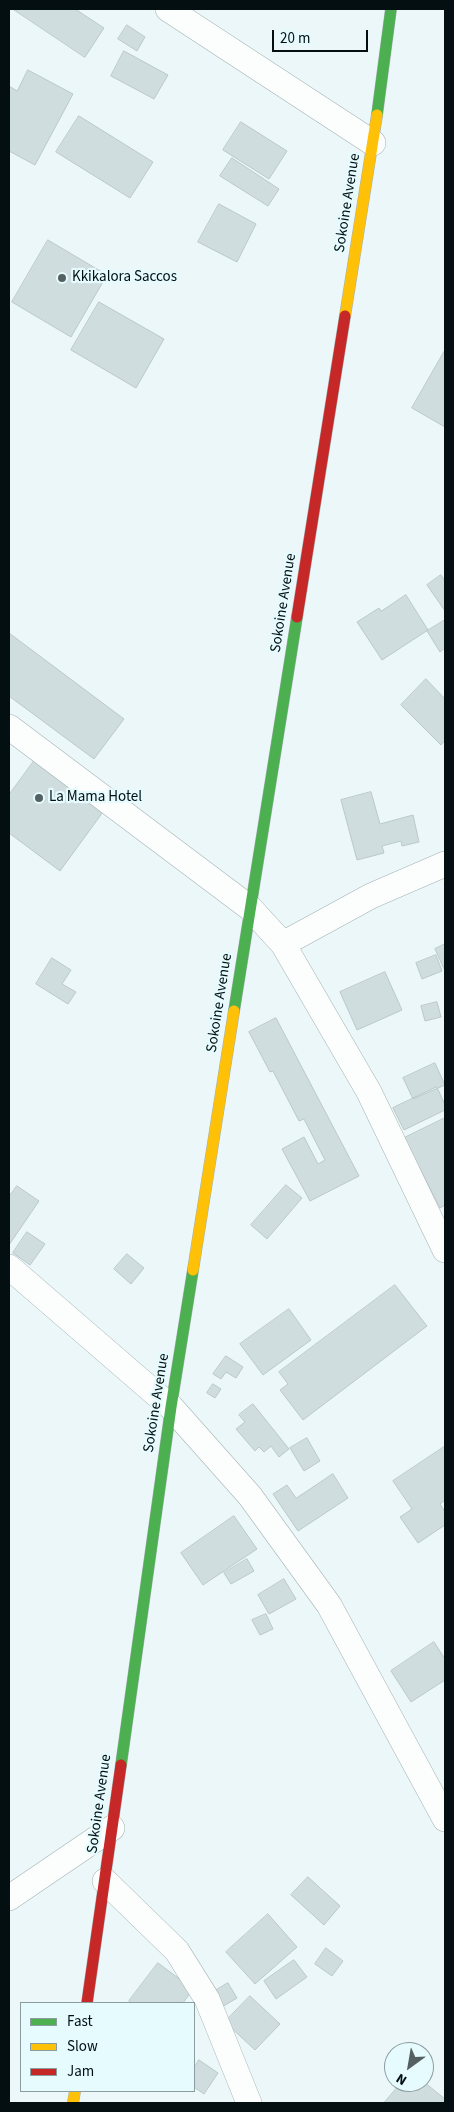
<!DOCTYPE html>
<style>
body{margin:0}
#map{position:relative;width:454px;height:2112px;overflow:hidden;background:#ebf7f8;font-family:"Source Sans 3",sans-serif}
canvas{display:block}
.frame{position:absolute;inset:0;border:10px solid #030f11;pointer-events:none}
.legend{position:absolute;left:20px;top:2002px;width:175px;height:90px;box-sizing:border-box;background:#e5fbfe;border:1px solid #8b9d9f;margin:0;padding:6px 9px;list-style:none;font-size:15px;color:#030f11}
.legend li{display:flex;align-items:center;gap:10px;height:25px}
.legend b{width:25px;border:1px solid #8b9d9f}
.north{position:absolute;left:384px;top:2042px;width:50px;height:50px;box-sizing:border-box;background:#e5fbfe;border:1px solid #8b9d9f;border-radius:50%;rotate:212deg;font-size:14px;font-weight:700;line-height:20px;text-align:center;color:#030f11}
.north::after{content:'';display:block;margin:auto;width:18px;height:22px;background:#546062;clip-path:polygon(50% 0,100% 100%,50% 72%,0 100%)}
.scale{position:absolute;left:272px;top:30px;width:96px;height:22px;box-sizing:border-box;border:2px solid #030f11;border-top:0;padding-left:6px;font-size:15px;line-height:18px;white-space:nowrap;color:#030f11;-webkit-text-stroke:4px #e5fbfe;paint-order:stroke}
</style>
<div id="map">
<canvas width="454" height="2112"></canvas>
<div class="frame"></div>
<ul class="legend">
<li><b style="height:6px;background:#4caf50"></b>Fast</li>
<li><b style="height:6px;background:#ffc107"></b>Slow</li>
<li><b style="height:6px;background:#c62828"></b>Jam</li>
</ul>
<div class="north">N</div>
<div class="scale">20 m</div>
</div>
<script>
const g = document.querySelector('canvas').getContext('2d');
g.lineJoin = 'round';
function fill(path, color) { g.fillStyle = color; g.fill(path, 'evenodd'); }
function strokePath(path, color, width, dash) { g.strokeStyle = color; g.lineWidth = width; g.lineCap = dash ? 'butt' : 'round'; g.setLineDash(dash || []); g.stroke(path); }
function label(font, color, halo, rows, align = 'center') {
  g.font = font + ' "Source Sans 3",sans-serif'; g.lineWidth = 4.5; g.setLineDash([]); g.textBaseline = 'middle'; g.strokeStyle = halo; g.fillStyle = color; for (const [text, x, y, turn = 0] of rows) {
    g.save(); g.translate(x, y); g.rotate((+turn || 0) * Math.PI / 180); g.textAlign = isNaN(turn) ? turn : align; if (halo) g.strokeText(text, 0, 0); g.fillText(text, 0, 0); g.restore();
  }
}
const building = new Path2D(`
 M 13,9 L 75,9 L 104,28 L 85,57 Z
 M 127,25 L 145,37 L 137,51 L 118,39 Z
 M 124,51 L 168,75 L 154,99 L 111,76 Z
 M 28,70 L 73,94 L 35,165 L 9,151 L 9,86 L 17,91 Z
 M 79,116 L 153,162 L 130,198 L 56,152 Z
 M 241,122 L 287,151 L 269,179 L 223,150 Z
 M 232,158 L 279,189 L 268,206 L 220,176 Z
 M 219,204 L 256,224 L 237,262 L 198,242 Z
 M 48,240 L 107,275 L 71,337 L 12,302 Z
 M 99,302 L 164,339 L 136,388 L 71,350 Z
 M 445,350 L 445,427 L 412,408 Z
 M 441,575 L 445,581 L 445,611 L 427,585 Z
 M 406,595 L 428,630 L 382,660 L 357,622 L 379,608 L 381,611 Z
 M 445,620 L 445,648 L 440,652 L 427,631 Z
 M 9,633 L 124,719 L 94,759 L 9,696 Z
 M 426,679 L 445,699 L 445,740 L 441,745 L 401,705 Z
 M 34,761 L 103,812 L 60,871 L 9,833 L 9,795 Z
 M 371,792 L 380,824 L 413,815 L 419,842 L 402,846 L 401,841 L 382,846 L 384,853 L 357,860 L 341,800 Z
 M 445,944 L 445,971 L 435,949 Z
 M 436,955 L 442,971 L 422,979 L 416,963 Z
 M 52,958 L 71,970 L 62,984 L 76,992 L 68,1004 L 36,984 Z
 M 385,972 L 402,1010 L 357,1030 L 340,992 Z
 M 437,1002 L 441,1017 L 425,1021 L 421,1006 Z
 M 276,1018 L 359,1176 L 310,1201 L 282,1149 L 304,1137 L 318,1164 L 325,1160 L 304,1119 L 299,1121 L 273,1071 L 270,1072 L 249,1032 Z
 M 435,1063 L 445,1085 L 413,1099 L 403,1078 Z
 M 437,1087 L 445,1105 L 445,1110 L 404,1130 L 393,1108 Z
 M 445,1118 L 445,1205 L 440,1208 L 419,1167 L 398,1141 Z
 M 286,1185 L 302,1198 L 267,1239 L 251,1225 Z
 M 17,1186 L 39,1201 L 9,1245 L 9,1197 Z
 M 27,1232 L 45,1244 L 30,1265 L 13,1253 Z
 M 127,1254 L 144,1268 L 131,1284 L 114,1269 Z
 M 395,1285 L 427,1326 L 303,1420 L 280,1390 L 288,1384 L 279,1372 Z
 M 289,1309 L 311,1340 L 263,1375 L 240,1344 Z
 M 226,1356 L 243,1367 L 236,1378 L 226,1372 L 221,1379 L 213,1374 Z
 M 213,1384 L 221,1389 L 215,1398 L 207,1393 Z
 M 253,1404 L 289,1449 L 279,1457 L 271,1446 L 264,1452 L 259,1447 L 255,1451 L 236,1429 L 245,1422 L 239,1415 Z
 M 307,1438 L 320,1461 L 304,1471 L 290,1448 Z
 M 444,1447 L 445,1449 L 445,1500 L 440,1504 L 445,1512 L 445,1525 L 418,1543 L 400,1517 L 412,1509 L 393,1481 Z
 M 333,1474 L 348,1498 L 298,1531 L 273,1494 L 287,1485 L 296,1498 Z
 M 234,1516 L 257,1549 L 203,1585 L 181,1553 Z
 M 247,1559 L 254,1571 L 231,1584 L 224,1573 Z
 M 284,1579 L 296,1599 L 269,1614 L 258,1595 Z
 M 266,1614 L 273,1629 L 260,1635 L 252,1620 Z
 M 434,1642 L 445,1659 L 445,1680 L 411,1702 L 391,1671 Z
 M 308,1877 L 340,1906 L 324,1925 L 291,1895 Z
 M 268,1914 L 297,1947 L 255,1984 L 226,1952 Z
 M 326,1948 L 343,1961 L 332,1976 L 315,1964 Z
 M 294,1960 L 307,1977 L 276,1999 L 264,1981 Z
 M 158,1963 L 193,1989 L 183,2003 L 132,2003 L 129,2001 Z
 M 228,1983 L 237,1998 L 222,2007 L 213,1992 Z
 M 250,1996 L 280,2024 L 255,2050 L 225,2022 Z
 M 199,2060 L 218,2073 L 204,2094 L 194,2087 L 194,2068 Z
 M 402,2082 L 424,2082 L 445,2099 L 445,2103 L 384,2103 Z`);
const street = new Path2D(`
 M 168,9 L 373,143
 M 9,727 L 250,908 L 283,944 L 369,1092 L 445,1250
 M 283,944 L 371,896 L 445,864
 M 9,1267 L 171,1407 L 250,1496 L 329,1605 L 445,1819
 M 105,1881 L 177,1951 L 207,1999 L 249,2103
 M 9,1898 L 112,1828`);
const fast = new Path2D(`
 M 377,115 L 391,9
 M 234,1011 L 297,617
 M 121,1765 L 171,1407 L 193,1270`);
const slow = new Path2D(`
 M 345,316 L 377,115
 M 193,1270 L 234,1011
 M 73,2103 L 75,2091`);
const jam = new Path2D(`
 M 297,617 L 345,316
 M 87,2003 L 121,1765`);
const markers = [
 [62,278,5,"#546062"],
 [39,798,5,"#546062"]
];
const streetNames = [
 ["Sokoine Avenue",348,203,-81],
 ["Sokoine Avenue",284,603,-81],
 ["Sokoine Avenue",220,1003,-81],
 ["Sokoine Avenue",157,1403,-81],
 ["Sokoine Avenue",100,1804,-82]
];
const poiNames = [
 ["Kkikalora Saccos",72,278],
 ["La Mama Hotel",49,798]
];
fill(building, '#d0ddde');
strokePath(building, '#bbc8c9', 1);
strokePath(street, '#a5b1b2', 26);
strokePath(fast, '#a5b1b2', 12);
strokePath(slow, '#a5b1b2', 12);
strokePath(jam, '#a5b1b2', 12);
strokePath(street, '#fcfefe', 25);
strokePath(fast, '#4caf50', 11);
strokePath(slow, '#ffc107', 11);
strokePath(jam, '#c62828', 11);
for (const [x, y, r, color] of markers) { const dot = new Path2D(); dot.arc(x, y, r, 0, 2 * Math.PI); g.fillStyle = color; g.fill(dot); strokePath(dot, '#e5fbfe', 2); }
label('15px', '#030f11', '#e5fbfe', streetNames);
label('15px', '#030f11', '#e5fbfe', poiNames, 'left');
</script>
